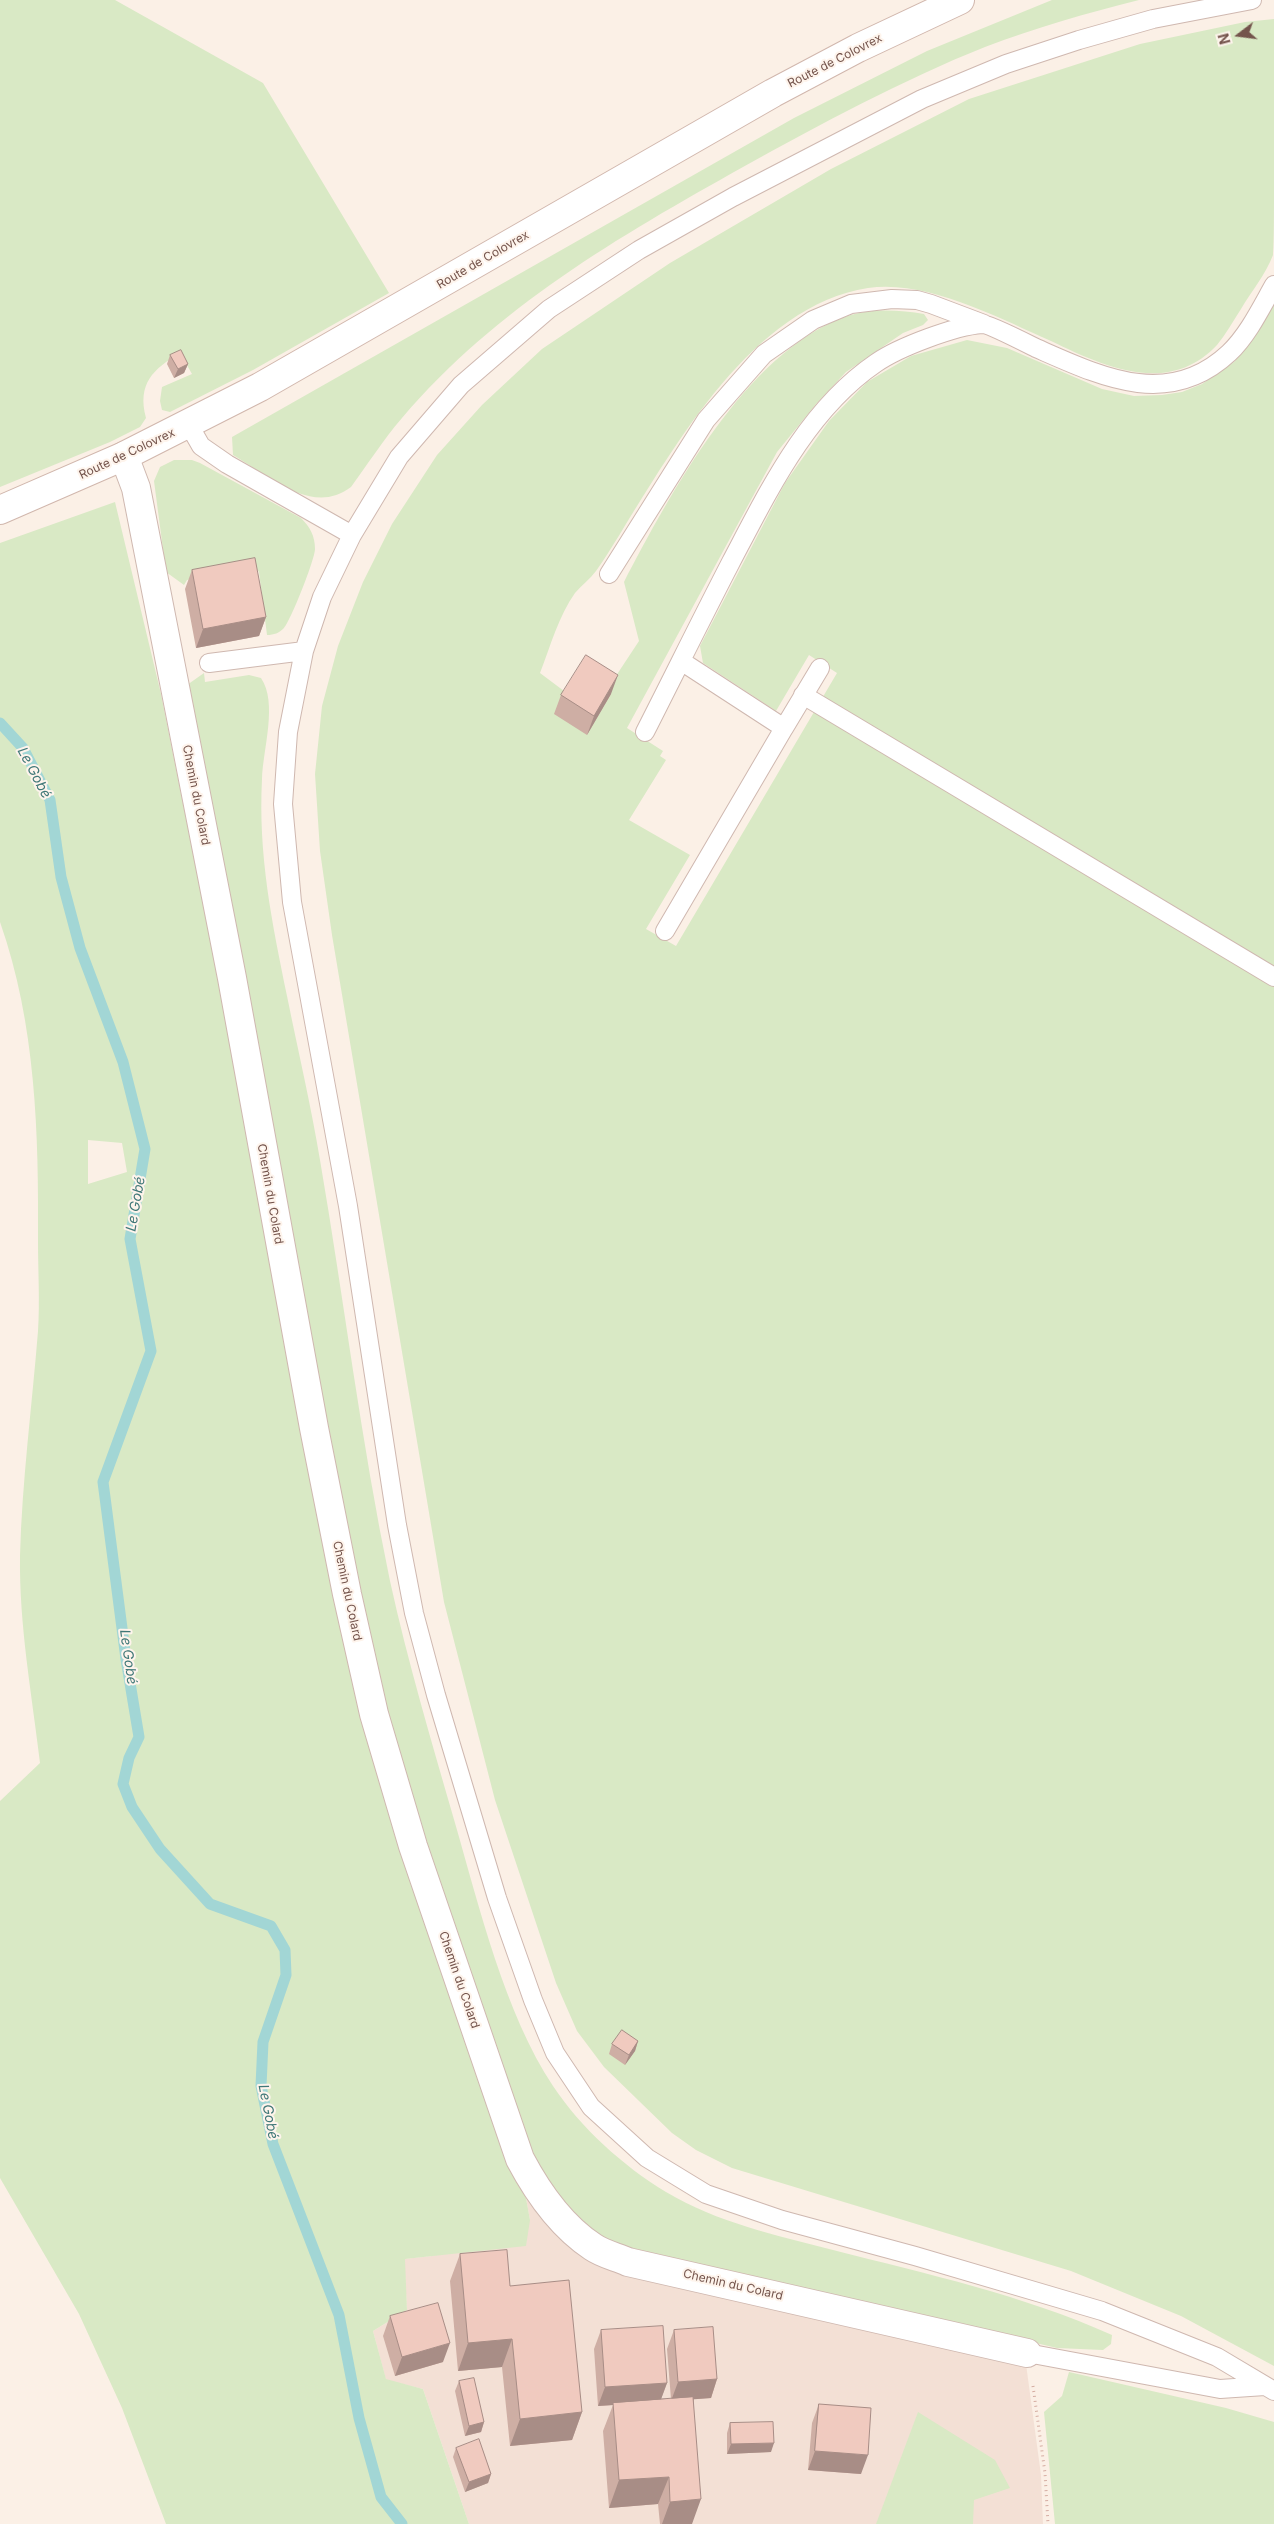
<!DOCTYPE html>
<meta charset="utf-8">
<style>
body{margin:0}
#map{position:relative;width:1274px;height:2524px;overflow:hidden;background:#fbf0e6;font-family:Inter,sans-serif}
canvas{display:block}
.north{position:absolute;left:1214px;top:10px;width:50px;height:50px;-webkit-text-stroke:4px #fef4ec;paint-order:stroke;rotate:255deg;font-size:14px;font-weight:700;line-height:20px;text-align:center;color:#74544c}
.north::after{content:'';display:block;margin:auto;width:18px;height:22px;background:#74544c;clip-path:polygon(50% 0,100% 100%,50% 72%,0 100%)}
</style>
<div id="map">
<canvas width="1274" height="2524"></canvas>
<div class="north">N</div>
</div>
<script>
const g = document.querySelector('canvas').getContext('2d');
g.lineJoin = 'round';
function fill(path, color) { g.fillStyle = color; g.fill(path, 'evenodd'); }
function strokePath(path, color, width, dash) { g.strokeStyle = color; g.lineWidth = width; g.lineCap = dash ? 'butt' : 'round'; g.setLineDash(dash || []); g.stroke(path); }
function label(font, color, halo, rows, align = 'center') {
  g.font = font + ' Inter,sans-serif'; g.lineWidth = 4; g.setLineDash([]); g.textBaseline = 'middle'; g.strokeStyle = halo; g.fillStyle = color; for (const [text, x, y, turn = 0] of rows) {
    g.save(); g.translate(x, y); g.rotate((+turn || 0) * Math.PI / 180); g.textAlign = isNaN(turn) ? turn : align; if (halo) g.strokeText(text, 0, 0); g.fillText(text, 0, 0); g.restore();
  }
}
const residential = new Path2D(`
 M 550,2191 L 984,2332 L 1026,2364 L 1041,2475 L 1043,2524 L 469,2524 L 423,2389 L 386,2380 L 373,2331 L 407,2310 L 404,2259 L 432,2256 L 530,2220 L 526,2198 Z`);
const green = new Path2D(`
 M 0,0 L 115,0 L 263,83 L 389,293 L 253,370 L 170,412 L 162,410 L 160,401 L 162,387 L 192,374 L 180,353 C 153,369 137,384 146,418 L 140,427 L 110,442 L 0,487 Z
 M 1052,0 L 1139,0 C 1087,13 1035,28 985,47 C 902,80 821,124 743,167 C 618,237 497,307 402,418 C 383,440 368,464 351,487 C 312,517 268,475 233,455 L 232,437 L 794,118 L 927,51 Z
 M 1274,19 C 1274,80 1274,140 1274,200 C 1274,214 1274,243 1273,255 C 1266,274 1251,292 1241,309 C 1233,321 1226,334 1217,345 C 1168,397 1103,366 1051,341 C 999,318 926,279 868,288 C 753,306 676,444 620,534 C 612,546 605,559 596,571 C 590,579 582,585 575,593 C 559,615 550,647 540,673 L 568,694 L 606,691 L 639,641 L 624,582 C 670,494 746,352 845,317 C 870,308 899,310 924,314 L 928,320 L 923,325 L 903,333 L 846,372 L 817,403 L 777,452 L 627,728 L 663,751 L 660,756 L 666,760 L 629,820 L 690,855 L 646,929 L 676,946 L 837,673 L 809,655 L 776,711 L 703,663 L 700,646 L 785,483 L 829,421 L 867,382 L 911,356 L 967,340 L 1007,348 L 1102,389 L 1134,396 L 1162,395 L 1182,392 L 1202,384 L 1234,362 L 1246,348 L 1274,301 L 1274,2366 L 1181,2316 L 1071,2271 L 732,2168 L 696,2150 L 672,2133 L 604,2067 L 577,2031 L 556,1983 L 495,1800 L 444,1602 L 332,935 L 320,851 L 315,774 L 322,706 L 338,646 L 363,582 L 392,524 L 437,455 L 482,405 L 542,349 L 670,263 L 831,169 L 969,99 L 1140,44 L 1245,22 Z
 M 174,460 L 192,460 L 200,463 L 301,518 C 310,527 315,536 315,549 C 315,559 291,620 284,628 C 279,633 274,635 267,635 L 259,572 L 255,567 L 245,565 L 187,580 L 184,585 L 166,572 L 154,481 L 160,467 Z
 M 115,502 L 161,694 L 375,1761 L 433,1949 L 496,2127 L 526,2198 L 530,2220 L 526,2246 L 405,2259 L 407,2310 L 373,2331 L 386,2379 L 423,2389 L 469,2524 L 166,2524 L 122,2408 L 79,2314 L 0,2178 L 0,1801 L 40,1763 C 32,1695 19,1625 20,1556 C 22,1481 32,1406 38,1331 C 40,1302 38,1271 38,1242 C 39,1135 36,1024 0,922 L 0,543 ZM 88,1140 L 122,1143 L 127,1172 L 88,1184 Z
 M 204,673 L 205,682 L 249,675 L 261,678 C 278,703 263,749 262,779 C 258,856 272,922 287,996 C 298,1051 311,1105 320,1160 C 344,1300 361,1442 390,1581 C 408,1663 432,1743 455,1823 C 479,1906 505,2014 553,2086 C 581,2128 623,2166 666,2192 C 718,2223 776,2235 833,2250 C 927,2274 1023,2295 1112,2335 L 1111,2344 L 1103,2350 L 1057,2348 L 619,2245 C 577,2226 564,2203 536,2169 L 382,1712 L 187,685 Z
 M 1069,2372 L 1226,2408 L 1274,2422 L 1274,2524 L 1055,2524 L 1044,2412 L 1062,2396 Z
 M 918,2412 L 995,2460 L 1010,2488 L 974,2500 L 973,2524 L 876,2524 Z`);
const stream = new Path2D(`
 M 0,723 L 23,748 L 50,800 L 61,877 L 80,948 L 123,1062 L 145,1149 L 130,1239 L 151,1351 L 103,1482 L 126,1659 L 139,1737 L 129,1758 L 123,1784 L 132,1807 L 160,1849 L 210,1904 L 271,1926 L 285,1950 L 286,1975 L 263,2042 L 261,2086 L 273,2144 L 339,2315 L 359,2418 L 381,2497 L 402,2524`);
const path = new Path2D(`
 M 1033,2386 L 1045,2473 L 1048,2524`);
const lane = new Path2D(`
 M 1252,0 L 1153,19 L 1079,40 L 1006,64 L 922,99 L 733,197 L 639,250 L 549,309 L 461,385 L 399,457 L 352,535 L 322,597 L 304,651 L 288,732 L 283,804 L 292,902 L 348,1206 L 397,1525 L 414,1613 L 436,1695 L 497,1898 L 533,2000 L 555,2053 L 591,2107 L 647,2158 L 706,2194 L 782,2220 L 915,2256 L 1102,2311 L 1217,2357 L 1274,2391
 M 189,425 L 201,446 L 227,464 L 352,535
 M 609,574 L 706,420 L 764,354 L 813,320 L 851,304 L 892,299 L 917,300 L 931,304 L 984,324
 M 681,661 L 784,728 L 820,668
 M 209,663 L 304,651
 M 803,695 L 1274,977
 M 645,732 C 674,675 702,618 731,562 C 769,490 807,410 876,363 C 899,347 955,326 982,324 C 989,324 1026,343 1036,348 C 1100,376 1168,410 1229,353 C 1248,335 1261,308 1274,285
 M 665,931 L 784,728
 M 1027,2353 L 1220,2389 L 1265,2386`);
const street = new Path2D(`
 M 124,456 L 136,488 L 232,978 L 314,1428 L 347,1594 L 374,1714 L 413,1846 L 520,2159 C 538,2193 561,2226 593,2247 C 603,2254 617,2257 628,2262 L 1027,2353`);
const secondary = new Path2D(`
 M 0,510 L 124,456 L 260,387 L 773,93 L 858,48 L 960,0`);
const wall = new Path2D(`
 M 170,355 L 188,364 L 184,373 L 174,378 L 167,364 Z
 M 192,570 L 266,617 L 259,636 L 196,648 L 185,589 Z
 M 611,694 L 587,735 L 554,714 L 561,695 Z
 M 638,2041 L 635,2051 L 625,2065 L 609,2054 L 612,2044 Z
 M 460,2254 L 510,2286 L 582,2412 L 572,2440 L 510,2446 L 502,2367 L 458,2371 L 450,2281 Z
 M 390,2316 L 443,2362 L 395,2376 L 383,2336 Z
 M 601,2330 L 667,2383 L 661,2399 L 671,2399 L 667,2349 L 674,2330 L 717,2379 L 711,2398 L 694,2399 L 692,2524 L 660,2524 L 658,2504 L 609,2508 L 603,2431 L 613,2405 L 598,2406 L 594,2349 Z
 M 459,2381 L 484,2422 L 481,2432 L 465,2436 L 455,2391 Z
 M 819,2404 L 861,2474 L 808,2470 L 812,2423 Z
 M 730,2423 L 771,2452 L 727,2454 L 727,2433 Z
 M 456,2448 L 491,2474 L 488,2483 L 465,2492 L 453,2457 Z`);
const shadedWall = new Path2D(`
 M 188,364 L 184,373 L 174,378 L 178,369 Z
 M 266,617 L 259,636 L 196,648 L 203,629 Z
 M 618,675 L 611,694 L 587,735 L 594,716 Z
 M 638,2041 L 635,2051 L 625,2065 L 629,2055 Z
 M 512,2339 L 502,2367 L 458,2371 L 468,2343 Z
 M 450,2343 L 443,2362 L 395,2376 L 402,2357 Z
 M 717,2379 L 711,2398 L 671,2401 L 678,2382 Z
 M 667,2383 L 660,2402 L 613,2403 L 613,2405 L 598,2406 L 605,2387 Z
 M 582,2412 L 572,2440 L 510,2446 L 520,2419 Z
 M 484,2422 L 481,2432 L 465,2436 L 469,2426 Z
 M 774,2443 L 771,2452 L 727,2454 L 731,2444 Z
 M 815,2451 L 868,2455 L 861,2474 L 808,2470 Z
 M 491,2474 L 488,2483 L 465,2492 L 469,2482 Z
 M 669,2477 L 658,2504 L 609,2508 L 619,2480 Z
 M 701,2499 L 692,2524 L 662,2524 L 670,2502 Z`);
const building = new Path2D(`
 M 181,350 L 188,364 L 178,369 L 170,355 Z
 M 255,558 L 266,617 L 203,629 L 192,570 Z
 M 586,655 L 618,675 L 594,716 L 561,695 Z
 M 622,2030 L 638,2041 L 629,2055 L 612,2044 Z
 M 507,2250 L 510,2286 L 569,2280 L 582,2412 L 520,2419 L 512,2339 L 468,2343 L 460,2254 Z
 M 438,2303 L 450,2343 L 402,2357 L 390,2316 Z
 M 663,2326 L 667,2383 L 605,2387 L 601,2330 Z
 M 713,2327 L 717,2379 L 678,2382 L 674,2330 Z
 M 474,2378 L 484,2422 L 469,2426 L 459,2381 Z
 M 693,2397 L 701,2499 L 670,2502 L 669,2477 L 619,2480 L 613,2403 Z
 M 819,2404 L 871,2408 L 868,2455 L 815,2451 Z
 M 773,2422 L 774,2443 L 731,2444 L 730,2423 Z
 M 479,2439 L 491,2474 L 469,2482 L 456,2448 Z`);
const streetNames = [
 ["Route de Colovrex",835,61,-27],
 ["Route de Colovrex",483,260,-30],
 ["Route de Colovrex",127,454,-25],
 ["Chemin du Colard",196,795,79],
 ["Chemin du Colard",270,1194,80],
 ["Chemin du Colard",347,1591,78],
 ["Chemin du Colard",459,1980,71],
 ["Chemin du Colard",733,2285,13]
];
const waterNames = [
 ["Le Gobé",34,773,62],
 ["Le Gobé",136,1204,-80],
 ["Le Gobé",128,1657,82],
 ["Le Gobé",268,2112,79]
];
fill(residential, '#f3e0d5');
fill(green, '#d9e9c5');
strokePath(stream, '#a2d6d5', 11);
strokePath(lane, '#cfb8b0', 20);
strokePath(street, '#cfb8b0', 30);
strokePath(secondary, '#d1b7ad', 30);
strokePath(path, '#d5ada2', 3, [1, 4]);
strokePath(lane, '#fff', 18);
strokePath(street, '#fff', 28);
strokePath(secondary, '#fff', 28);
fill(wall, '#ceaea4');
fill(shadedWall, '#a88d86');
fill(building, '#f0cabf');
strokePath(building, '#a88d86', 1);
label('12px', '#74544c', '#fef4ec', streetNames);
label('italic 14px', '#407878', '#fef4ec', waterNames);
</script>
